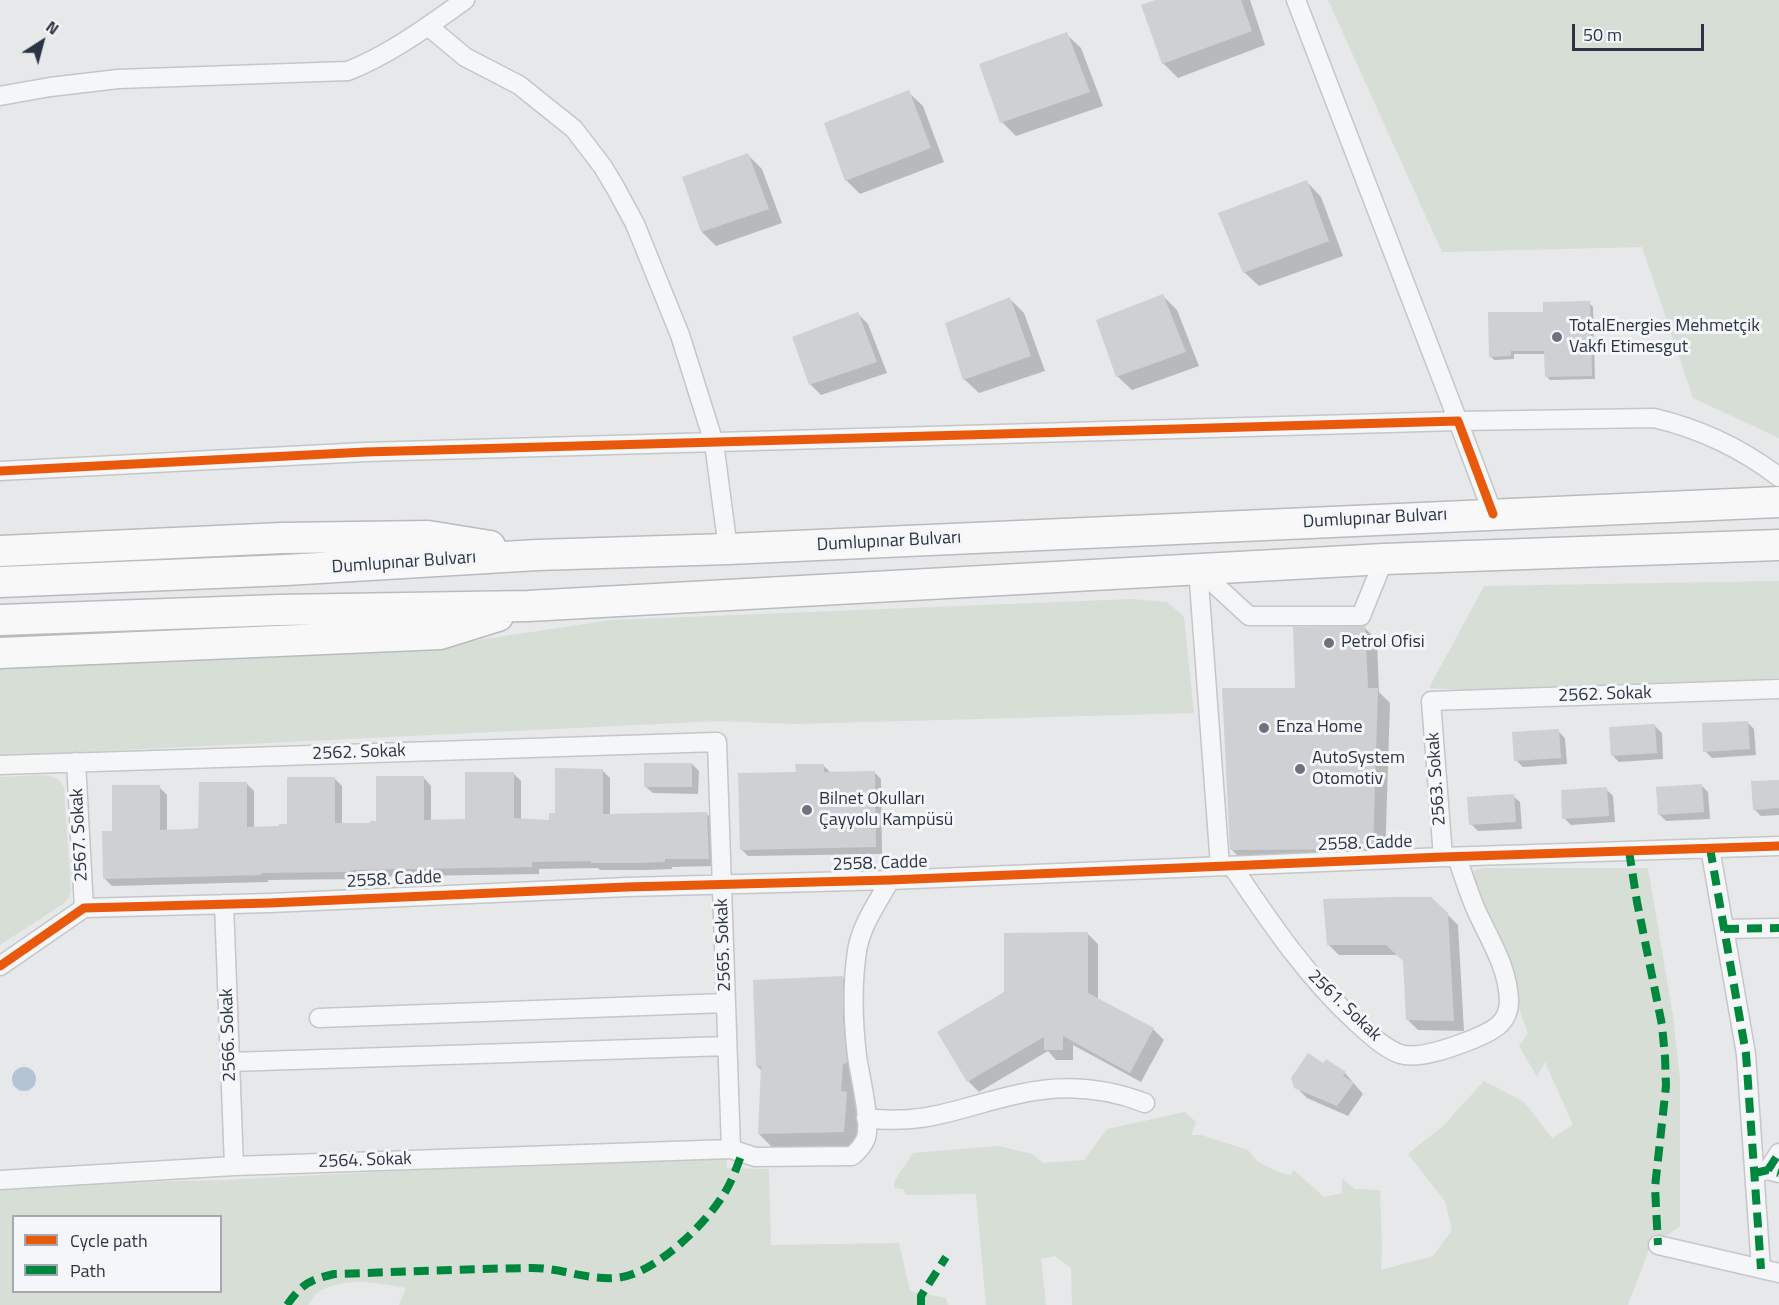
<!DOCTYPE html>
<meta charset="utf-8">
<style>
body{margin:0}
#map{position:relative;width:1779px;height:1305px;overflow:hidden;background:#e6e8ea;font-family:"Titillium Web",sans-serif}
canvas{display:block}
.legend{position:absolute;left:12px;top:1215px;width:210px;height:78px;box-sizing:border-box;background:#f4f6f9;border:2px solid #a4a8b1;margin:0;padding:8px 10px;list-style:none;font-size:18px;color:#2b3445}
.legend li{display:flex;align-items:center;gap:12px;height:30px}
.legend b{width:30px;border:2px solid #a4a8b1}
.north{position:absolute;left:12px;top:12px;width:60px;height:60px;-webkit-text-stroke:4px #f4f6f9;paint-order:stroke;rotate:36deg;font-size:16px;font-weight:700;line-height:24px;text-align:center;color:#2b3445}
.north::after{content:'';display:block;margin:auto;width:21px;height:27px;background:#2b3445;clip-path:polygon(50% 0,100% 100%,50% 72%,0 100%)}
.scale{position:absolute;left:1572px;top:24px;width:132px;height:27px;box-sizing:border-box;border:3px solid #2b3445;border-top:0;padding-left:8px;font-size:18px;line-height:21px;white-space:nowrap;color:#2b3445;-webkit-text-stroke:4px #f4f6f9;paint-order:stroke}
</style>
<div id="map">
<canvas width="1779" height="1305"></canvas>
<ul class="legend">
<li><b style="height:8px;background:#e8590c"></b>Cycle path</li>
<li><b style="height:8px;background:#00873e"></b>Path</li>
</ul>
<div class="north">N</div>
<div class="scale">50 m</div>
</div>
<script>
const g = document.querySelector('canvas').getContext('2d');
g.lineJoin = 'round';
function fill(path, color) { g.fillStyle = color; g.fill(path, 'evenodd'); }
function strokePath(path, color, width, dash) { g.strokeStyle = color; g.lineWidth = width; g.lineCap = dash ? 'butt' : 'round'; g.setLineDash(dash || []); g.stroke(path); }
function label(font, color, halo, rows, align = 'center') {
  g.font = font + ' "Titillium Web",sans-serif'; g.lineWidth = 6; g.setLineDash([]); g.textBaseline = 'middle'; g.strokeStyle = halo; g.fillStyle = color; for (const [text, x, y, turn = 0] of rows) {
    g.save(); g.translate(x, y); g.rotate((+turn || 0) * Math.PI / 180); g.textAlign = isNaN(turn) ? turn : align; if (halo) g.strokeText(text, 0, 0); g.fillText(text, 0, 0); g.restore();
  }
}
const green = new Path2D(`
 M 1328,0 L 1779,0 L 1779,438 L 1693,398 L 1642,247 L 1442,252 Z
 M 1779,581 L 1779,678 L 1647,688 L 1514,693 L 1429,688 L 1484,586 Z
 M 1132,599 L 1167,602 L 1184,617 L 1194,713 L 795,724 L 719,721 L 0,756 L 0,666 L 451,644 L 612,620 Z
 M 47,775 L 58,779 L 64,787 L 71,892 L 68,899 L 63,904 L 0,945 L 0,777 Z
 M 1482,868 L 1648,868 L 1673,1016 L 1680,1079 L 1680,1226 L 1650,1247 L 1628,1305 L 1072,1305 L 1071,1268 L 1055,1256 L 1041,1259 L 1046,1305 L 986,1305 L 976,1194 L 906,1195 L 903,1189 L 894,1188 L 895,1180 L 913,1153 L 999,1146 L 1032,1154 L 1043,1163 L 1084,1160 L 1107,1129 L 1185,1112 L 1196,1122 L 1191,1135 L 1201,1135 L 1248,1150 L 1258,1162 L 1281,1173 L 1290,1175 L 1294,1170 L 1324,1197 L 1342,1193 L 1342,1178 L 1355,1189 L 1380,1190 L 1382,1247 L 1381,1270 L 1433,1256 L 1452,1230 L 1445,1201 L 1408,1154 L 1443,1126 L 1484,1081 L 1524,1102 L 1552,1138 L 1573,1125 L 1545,1062 L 1537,1077 L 1519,1046 L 1528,1033 L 1469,873 Z
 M 726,1154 L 727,1168 L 769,1169 L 771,1245 L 899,1243 L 910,1291 L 946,1298 L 948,1305 L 399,1305 L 406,1288 C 378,1283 347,1276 320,1291 C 315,1293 312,1300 308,1305 L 0,1305 L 0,1185 L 223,1180 ZM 14,1216 L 220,1216 L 220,1292 L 14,1292 Z`);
const water = new Path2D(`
 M12 1079a12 12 0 1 1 24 0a12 12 0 1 1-24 0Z`);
const shadow = new Path2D(`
 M 1159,0 L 1250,0 L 1265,45 L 1178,78 L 1163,63 Z
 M 1066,34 L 1081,48 L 1103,106 L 1016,136 L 1002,122 Z
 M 908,92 L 923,106 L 944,162 L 860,194 L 846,180 Z
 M 747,154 L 762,169 L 782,223 L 716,246 L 702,232 L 684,178 Z
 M 1307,182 L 1321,197 L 1343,256 L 1259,286 L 1244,272 Z
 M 1163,296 L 1177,310 L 1199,366 L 1132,390 L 1117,376 Z
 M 1010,299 L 1024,313 L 1045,371 L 979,393 L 964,379 Z
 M 1589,303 L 1593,307 L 1595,379 L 1550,380 L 1546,376 L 1546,354 L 1514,354 L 1514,359 L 1494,360 L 1490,356 L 1544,314 Z
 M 857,313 L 868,324 L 887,373 L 821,395 L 810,384 Z
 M 1365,628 L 1377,640 L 1379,692 L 1390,703 L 1385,861 L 1244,862 L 1232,850 L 1296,690 Z
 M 1747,722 L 1754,729 L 1756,755 L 1712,758 L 1705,751 Z
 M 1655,726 L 1662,733 L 1663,759 L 1619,762 L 1612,755 Z
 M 1558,731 L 1565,738 L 1567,764 L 1523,767 L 1516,760 Z
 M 692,764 L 699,771 L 698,794 L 653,793 L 646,787 Z
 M 823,765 L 830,772 L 874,772 L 881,779 L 882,854 L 748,856 L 741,849 L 797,774 Z
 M 602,770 L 610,778 L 610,816 L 707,814 L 714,822 L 716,866 L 672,867 L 672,869 L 645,870 L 600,870 L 598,868 L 539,869 L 539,874 L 357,877 L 357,879 L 268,880 L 268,882 L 112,886 L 105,879 L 113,832 L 159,787 L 167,795 L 167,831 L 200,830 L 246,783 L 254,791 L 254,828 L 280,827 L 288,825 L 334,778 L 342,786 L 342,825 L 371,824 L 378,822 L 424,778 L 431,786 L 431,821 L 467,820 L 513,773 L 521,781 L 521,820 L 550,821 Z
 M 1779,781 L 1779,815 L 1761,816 L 1754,809 Z
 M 1701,785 L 1708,792 L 1710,819 L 1666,821 L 1659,814 Z
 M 1606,789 L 1613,796 L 1615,822 L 1571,825 L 1564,818 Z
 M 1513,796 L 1520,802 L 1522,829 L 1478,831 L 1471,824 Z
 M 1447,914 L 1458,925 L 1464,1031 L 1418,1030 L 1407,1019 L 1405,961 L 1398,955 L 1339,955 L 1328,944 Z
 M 1087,933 L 1098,944 L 1098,1000 L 1153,1029 L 1164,1040 L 1141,1082 L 1073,1045 L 1073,1060 L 1056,1060 L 1048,1051 L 979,1092 L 968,1081 L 1006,993 Z
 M 843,978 L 857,992 L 855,1102 L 861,1108 L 858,1146 L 773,1148 L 759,1134 L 762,1071 L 757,1066 Z
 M 1323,1065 L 1345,1073 L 1363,1094 L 1348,1116 L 1307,1098 L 1296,1087 Z`);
const building = new Path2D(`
 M 1155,0 L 1241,0 L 1252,31 L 1162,64 L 1141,5 Z
 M 1067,32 L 1090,92 L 1000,123 L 979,64 Z
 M 909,90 L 931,148 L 845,181 L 824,123 Z
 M 748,153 L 769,209 L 701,232 L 682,177 Z
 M 1307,180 L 1329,241 L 1243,273 L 1218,213 Z
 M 1163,294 L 1186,352 L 1116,377 L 1096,320 Z
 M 1010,297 L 1031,356 L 963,380 L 945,323 Z
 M 1590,301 L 1592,376 L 1545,377 L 1544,351 L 1511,351 L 1511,356 L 1489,357 L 1488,312 L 1543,312 L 1543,302 Z
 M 858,312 L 877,362 L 809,385 L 792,337 Z
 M 1365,626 L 1368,688 L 1378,688 L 1373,849 L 1230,850 L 1222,688 L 1295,688 L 1293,627 Z
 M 1748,721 L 1750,749 L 1703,752 L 1702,723 Z
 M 1655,724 L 1657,753 L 1611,756 L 1609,727 Z
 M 1559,729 L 1561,758 L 1514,761 L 1512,732 Z
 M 644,763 L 692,763 L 692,787 L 644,787 Z
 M 795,764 L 824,764 L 824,772 L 875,771 L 876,847 L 740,850 L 738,773 L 796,772 Z
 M 555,768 L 603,769 L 603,814 L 707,812 L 709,859 L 665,859 L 665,862 L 637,863 L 591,863 L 591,861 L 532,862 L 532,867 L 350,870 L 350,872 L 261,873 L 261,875 L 103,879 L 102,831 L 112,831 L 112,785 L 160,785 L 160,830 L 190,829 L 198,828 L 199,782 L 247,782 L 247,827 L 279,826 L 279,824 L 287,824 L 287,777 L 335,777 L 335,823 L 370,823 L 370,821 L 376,821 L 376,776 L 424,776 L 424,820 L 465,819 L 465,772 L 514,772 L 514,818 L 549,820 L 549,813 L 555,813 Z
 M 1779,780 L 1779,808 L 1753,810 L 1751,781 Z
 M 1702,784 L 1704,812 L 1658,815 L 1656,787 Z
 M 1607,787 L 1609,816 L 1562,819 L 1561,790 Z
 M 1514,794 L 1516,822 L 1469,825 L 1467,797 Z
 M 1393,897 L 1431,897 L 1448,913 L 1454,1021 L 1406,1020 L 1403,961 L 1386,945 L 1327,945 L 1323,899 Z
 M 1088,932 L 1088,993 L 1154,1028 L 1130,1073 L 1063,1036 L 1063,1050 L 1044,1050 L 1044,1037 L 967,1082 L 937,1032 L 1004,992 L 1004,933 Z
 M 843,976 L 843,1017 L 847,1063 L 843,1064 L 841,1091 L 847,1092 L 844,1132 L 758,1134 L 761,1066 L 756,1066 L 753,980 Z
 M 1308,1053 L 1323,1063 L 1326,1059 L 1346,1072 L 1343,1076 L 1354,1083 L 1337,1106 L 1294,1088 L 1291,1078 Z`);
const minor = new Path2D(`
 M 1296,0 L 1458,421 L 1654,418 C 1701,429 1741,448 1779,477
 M 428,26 L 465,57 L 519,85 L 574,129 L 603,167 L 615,187 L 635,224 L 680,335 L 714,443 L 728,549
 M 0,96 L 50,87 L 118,79 L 348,71 C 391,54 428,26 465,0
 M 0,471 L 365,452 L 1458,421 L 1493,514
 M 1198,569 L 1220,866
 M 1198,569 L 1249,616 L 1361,616 L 1384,559
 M 76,762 L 84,908
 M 0,765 L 717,742 L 731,1149
 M 1710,848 L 1746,1054 L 1761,1269
 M 1443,857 L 1431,701 L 1779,689
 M 1232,866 C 1270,922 1306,976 1356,1022 C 1369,1034 1384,1048 1400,1054 C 1419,1060 1453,1047 1471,1040 C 1490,1032 1509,1025 1509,1001 C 1508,968 1491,942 1477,912 C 1469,894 1463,875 1457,857
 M 224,904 L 234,1166
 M 1724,929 L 1779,928
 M 0,966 L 84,908 L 270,903 L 627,887 L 890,880 L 1443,857 L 1779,846
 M 319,1018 L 725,1003
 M 230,1062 L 727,1046
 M 866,1118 C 928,1126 962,1106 1019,1094 C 1062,1084 1104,1087 1145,1103
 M 1768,1170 L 1779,1153
 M 1755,1173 L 1768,1170 L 1779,1173
 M 0,1180 L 234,1166 L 731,1149 L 755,1157 L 852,1156 C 858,1151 863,1146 866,1138 C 871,1120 860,1077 857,1056 C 853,1022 852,985 857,951 C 861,925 878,902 890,880
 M 1658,1245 L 1779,1273`);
const trunk = new Path2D(`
 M 0,551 L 282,538 L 428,536 L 490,546
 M 0,582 L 286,570 L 537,555 L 728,549 L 1779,502
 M 0,620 L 279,610 L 528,606 L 1384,559 L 1779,545
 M 0,653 L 440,634 L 498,616`);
const quiet = new Path2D(`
 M 1710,848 L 1746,1054 L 1761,1269
 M 1629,851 L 1637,902 L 1662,1025 L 1665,1057 L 1666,1086 L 1655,1187 L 1658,1245
 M 1724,929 L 1779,928
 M 1768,1170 L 1779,1153
 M 1755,1173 L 1768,1170 L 1779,1173
 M 287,1305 C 302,1284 309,1280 334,1274 C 399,1272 464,1269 529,1268 C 558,1267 586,1280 615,1278 C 653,1276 705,1225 724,1194 C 732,1181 737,1167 742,1153
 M 921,1305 L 921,1296 L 946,1257`);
const cycleway = new Path2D(`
 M 0,471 L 365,452 L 1458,421 L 1493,514
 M 0,966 L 84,908 L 270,903 L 627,887 L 890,880 L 1443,857 L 1779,846`);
const markers = [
 [1557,337,6,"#6c737f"],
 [1329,643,6,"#6c737f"],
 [1264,728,6,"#6c737f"],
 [1300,769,6,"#6c737f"],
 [807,810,6,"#6c737f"]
];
const poiNames = [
 ["TotalEnergies Mehmetçik",1569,327],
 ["Vakfı Etimesgut",1569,348],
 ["Petrol Ofisi",1341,643],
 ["Enza Home",1276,728],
 ["AutoSystem",1312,759],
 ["Otomotiv",1312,780],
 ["Bilnet Okulları",819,800],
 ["Çayyolu Kampüsü",819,821]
];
const streetNames = [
 ["Dumlupınar Bulvarı",1375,519,-3],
 ["Dumlupınar Bulvarı",889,542,-3],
 ["Dumlupınar Bulvarı",404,563,-4],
 ["2562. Sokak",1605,695,-2],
 ["2562. Sokak",359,753,-2],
 ["2563. Sokak",1437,779,-94],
 ["2567. Sokak",80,835,-93],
 ["2558. Cadde",1365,844,-2],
 ["2558. Cadde",880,864,-2],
 ["2558. Cadde",394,880,-3],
 ["2565. Sokak",724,945,-92],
 ["2561. Sokak",1344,1006,44],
 ["2566. Sokak",229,1035,-92],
 ["2564. Sokak",365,1161,-2]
];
fill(green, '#d6ded6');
fill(water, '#b4c4d5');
fill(shadow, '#0003');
fill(building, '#ced0d3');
strokePath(minor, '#c4c6c8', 21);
strokePath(trunk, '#b8bbbf', 33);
strokePath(minor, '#f5f6f7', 18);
strokePath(trunk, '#f8f8f8', 30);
strokePath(quiet, '#00873e', 8, [15, 8]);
strokePath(cycleway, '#e8590c', 9);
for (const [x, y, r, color] of markers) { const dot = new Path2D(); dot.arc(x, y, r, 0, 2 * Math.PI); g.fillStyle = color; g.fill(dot); strokePath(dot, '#f4f6f9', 2); }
label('18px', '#2b3445', '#f4f6f9', poiNames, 'left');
label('18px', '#2b3445', '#f4f6f9', streetNames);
</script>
